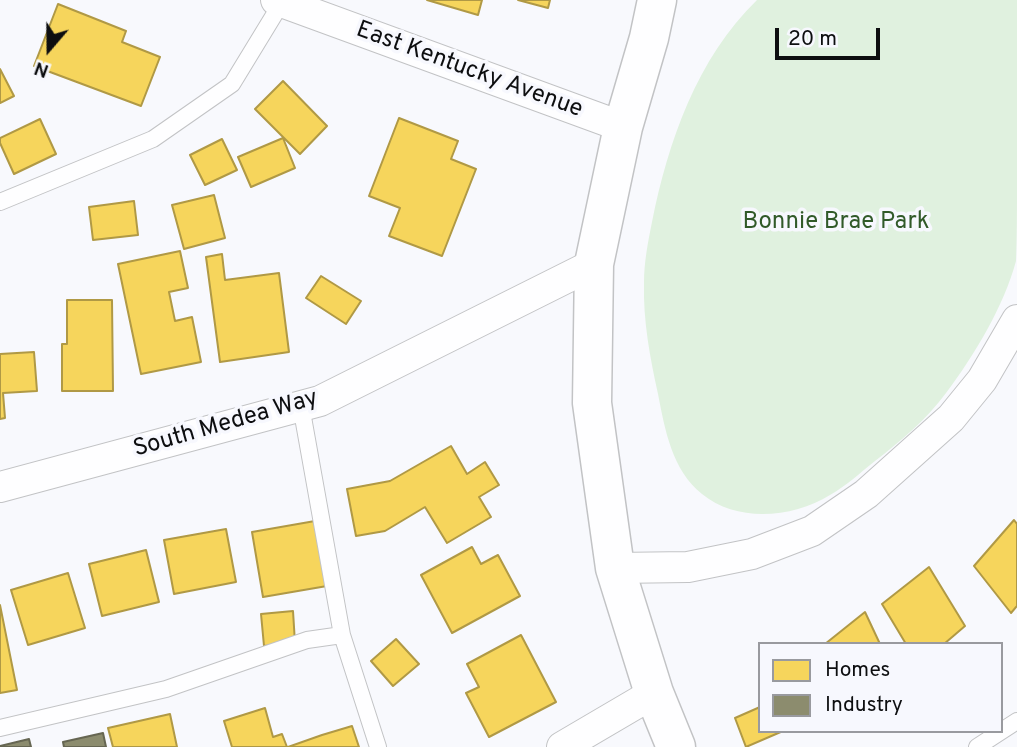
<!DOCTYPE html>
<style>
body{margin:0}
#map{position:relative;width:1017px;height:747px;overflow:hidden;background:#f8f9fd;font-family:Overpass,sans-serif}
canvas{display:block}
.legend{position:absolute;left:758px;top:642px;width:245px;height:91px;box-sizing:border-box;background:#f7f8fe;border:2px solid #999a9f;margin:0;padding:9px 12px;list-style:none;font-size:21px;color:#0d0e10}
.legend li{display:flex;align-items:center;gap:14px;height:35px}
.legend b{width:35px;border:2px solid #999a9f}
.north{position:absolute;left:14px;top:14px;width:70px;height:70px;-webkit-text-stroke:5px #f7f8fe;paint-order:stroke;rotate:200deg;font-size:19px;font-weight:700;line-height:28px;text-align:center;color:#0d0e10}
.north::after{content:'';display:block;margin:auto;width:24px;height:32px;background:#0d0e10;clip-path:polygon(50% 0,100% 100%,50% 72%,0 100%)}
.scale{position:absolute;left:775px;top:28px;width:105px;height:32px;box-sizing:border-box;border:4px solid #0d0e10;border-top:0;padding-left:9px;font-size:21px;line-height:24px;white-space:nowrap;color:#0d0e10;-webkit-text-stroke:5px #f7f8fe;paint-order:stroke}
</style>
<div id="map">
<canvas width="1017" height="747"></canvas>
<ul class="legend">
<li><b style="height:19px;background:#f6d55c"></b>Homes</li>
<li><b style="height:19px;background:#8c8c6e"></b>Industry</li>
</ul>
<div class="north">N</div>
<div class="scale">20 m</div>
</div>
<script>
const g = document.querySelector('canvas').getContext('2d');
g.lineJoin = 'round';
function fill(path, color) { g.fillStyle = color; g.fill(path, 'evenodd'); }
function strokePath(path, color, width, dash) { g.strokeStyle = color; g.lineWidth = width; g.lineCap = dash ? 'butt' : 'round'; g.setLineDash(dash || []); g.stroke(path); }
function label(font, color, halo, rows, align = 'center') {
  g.font = font + ' Overpass,sans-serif'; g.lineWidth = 7; g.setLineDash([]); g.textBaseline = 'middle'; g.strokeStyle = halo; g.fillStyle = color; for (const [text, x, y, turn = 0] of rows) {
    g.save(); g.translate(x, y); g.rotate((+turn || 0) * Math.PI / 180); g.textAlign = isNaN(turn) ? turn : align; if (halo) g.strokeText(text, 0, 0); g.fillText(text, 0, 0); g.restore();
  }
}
const green = new Path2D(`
 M 757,0 L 1017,0 C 1017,62 1017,124 1017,187 C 1017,208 1017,241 1016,261 C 1004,306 974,356 946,393 C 927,419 901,441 875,461 C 860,473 846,486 830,495 C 793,518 737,523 702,494 C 672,470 665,430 658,394 C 650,357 643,321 644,283 C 644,262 648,242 652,222 C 668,142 697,58 757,0 Z`);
const homes = new Path2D(`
 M 427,0 L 482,0 L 478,15 Z
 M 518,0 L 550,0 L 548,8 Z
 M 58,4 L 126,31 L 122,42 L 160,57 L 141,106 L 34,66 Z
 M 0,69 L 14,96 L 0,103 Z
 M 283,81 L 327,126 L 300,154 L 255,109 Z
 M 399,118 L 458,141 L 451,159 L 476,169 L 442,256 L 389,236 L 400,208 L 369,196 Z
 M 40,119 L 56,154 L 14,174 L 0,143 L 0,138 Z
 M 283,138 L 295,168 L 251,187 L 238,157 Z
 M 222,139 L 237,170 L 205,185 L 190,155 Z
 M 214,195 L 225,238 L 184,249 L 172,205 Z
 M 134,201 L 138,235 L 93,240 L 89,207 Z
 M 180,251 L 188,288 L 169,292 L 175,321 L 192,317 L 201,362 L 141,374 L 118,264 Z
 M 222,254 L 225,280 L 279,273 L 289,352 L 220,362 L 206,257 Z
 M 321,276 L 361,301 L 346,324 L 306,298 Z
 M 67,300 L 112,300 L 113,391 L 62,391 L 62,344 L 67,344 Z
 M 34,352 L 37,391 L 3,393 L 5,418 L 0,419 L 0,354 Z
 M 451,446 L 467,474 L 485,462 L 499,485 L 479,497 L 491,517 L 447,543 L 425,507 L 385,531 L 356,536 L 347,489 L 390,481 Z
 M 1014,520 L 1017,524 L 1017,606 L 1011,613 L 974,566 Z
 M 315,521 L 327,586 L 263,597 L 252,532 Z
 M 226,529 L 236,582 L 174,594 L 164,540 Z
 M 472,547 L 481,564 L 498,555 L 520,596 L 452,633 L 421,575 Z
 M 146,550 L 159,602 L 102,616 L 89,564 Z
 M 929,567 L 965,626 L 944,644 L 906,644 L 882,604 Z
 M 68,573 L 85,628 L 28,645 L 11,590 Z
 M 0,605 L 17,690 L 0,693 Z
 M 293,611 L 295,643 L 264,646 L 261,614 Z
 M 865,612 L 880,644 L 825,644 Z
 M 521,635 L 556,702 L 489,737 L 466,693 L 479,687 L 467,664 Z
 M 396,639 L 419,664 L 393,686 L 371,661 Z
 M 760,707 L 760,731 L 783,731 L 746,747 L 735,718 Z
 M 265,708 L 273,737 L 282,734 L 287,747 L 232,747 L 224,721 Z
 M 170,714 L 177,747 L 113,747 L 108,728 Z
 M 352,726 L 359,747 L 288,747 L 322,735 Z`);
const industry = new Path2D(`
 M 103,733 L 106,747 L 64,747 L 63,742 Z
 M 29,739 L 31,747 L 0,747 L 0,746 Z`);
const lane = new Path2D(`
 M 0,202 L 153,139 L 232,84 L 282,2
 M 301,406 L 342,635 L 378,747
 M 0,728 L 166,689 L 307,640 L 342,635
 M 977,747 L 1017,721`);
const street = new Path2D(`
 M 276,0 L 623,127
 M 0,487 L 320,401 L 594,264
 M 615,568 L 688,567 L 752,554 L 812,531 L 866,494 L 951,418 L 982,380 L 1017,320
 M 562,747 L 654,693`);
const secondary = new Path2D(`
 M 657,0 L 649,38 L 623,127 L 594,264 L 592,403 L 615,568 L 654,693 L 676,747`);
const streetNames = [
 ["East Kentucky Avenue",469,71,20],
 ["South Medea Way",226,425,-16]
];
const parkNames = [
 ["Bonnie Brae Park",836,223]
];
fill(green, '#e0f1df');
fill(homes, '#f6d55c');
strokePath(homes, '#b09945', 2);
fill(industry, '#8c8c6e');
strokePath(industry, '#666652', 2);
strokePath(lane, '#c2c3c5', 18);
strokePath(street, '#c2c3c5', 32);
strokePath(secondary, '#c2c3c5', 41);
strokePath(lane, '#fefeff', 16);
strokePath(street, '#fefeff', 30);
strokePath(secondary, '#fefeff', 38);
label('24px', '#0d0e10', '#f7f8fe', streetNames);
label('24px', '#315a29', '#f7f8fe', parkNames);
</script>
